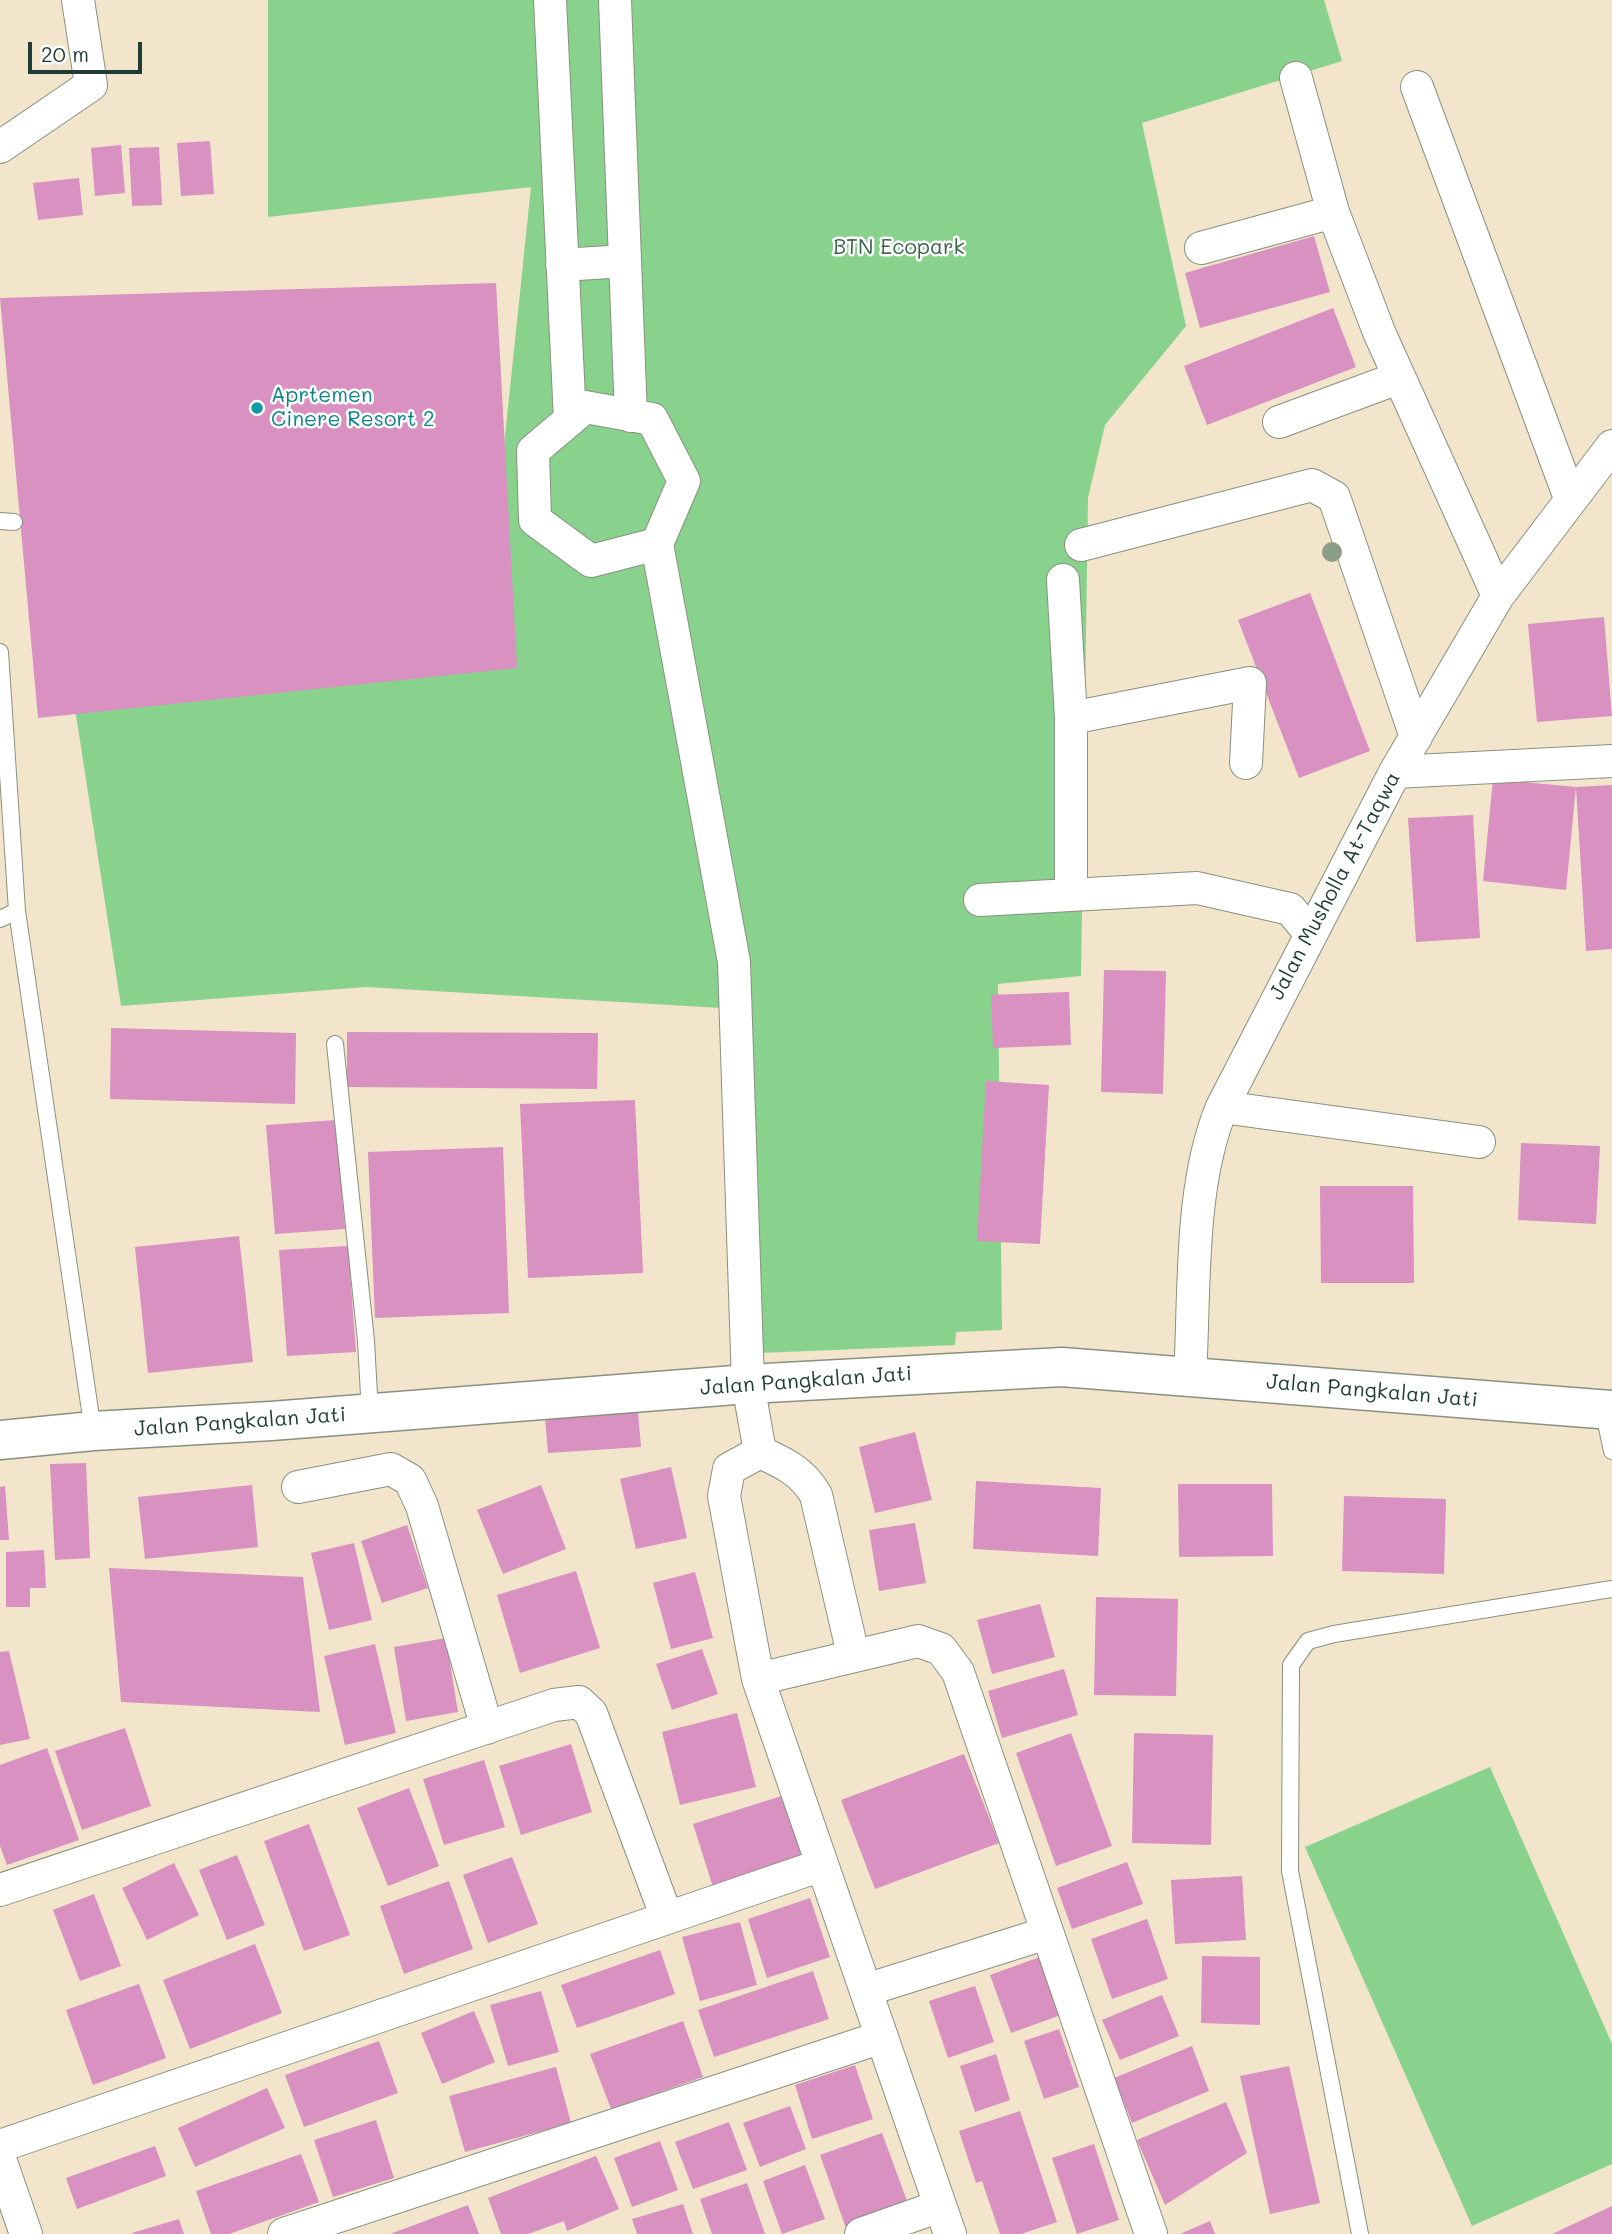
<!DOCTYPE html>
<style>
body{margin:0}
#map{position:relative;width:1612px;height:2234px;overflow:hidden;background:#f2e5cb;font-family:Mali,sans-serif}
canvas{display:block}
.scale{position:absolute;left:28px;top:42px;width:114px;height:32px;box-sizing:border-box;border:4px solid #1f3d34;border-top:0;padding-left:9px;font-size:21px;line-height:24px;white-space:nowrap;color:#1f3d34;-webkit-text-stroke:5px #fff;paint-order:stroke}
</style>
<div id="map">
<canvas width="1612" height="2234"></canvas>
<div class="scale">20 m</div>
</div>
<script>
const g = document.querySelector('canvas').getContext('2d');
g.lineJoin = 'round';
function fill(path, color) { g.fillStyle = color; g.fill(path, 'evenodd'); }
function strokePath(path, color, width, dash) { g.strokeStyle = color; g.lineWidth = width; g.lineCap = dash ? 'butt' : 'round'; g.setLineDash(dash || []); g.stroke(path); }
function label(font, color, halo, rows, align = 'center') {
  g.font = font + ' Mali,sans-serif'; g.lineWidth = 5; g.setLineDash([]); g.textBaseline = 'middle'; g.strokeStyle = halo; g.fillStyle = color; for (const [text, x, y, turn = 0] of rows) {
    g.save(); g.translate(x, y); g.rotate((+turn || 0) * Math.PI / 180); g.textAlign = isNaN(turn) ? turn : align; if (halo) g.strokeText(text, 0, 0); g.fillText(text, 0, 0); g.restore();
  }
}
const green = new Path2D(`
 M 268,0 L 1324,0 L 1342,61 L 1142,123 L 1186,326 L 1105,425 L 1088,498 L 1081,976 L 998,984 L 1002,1330 L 956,1332 L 955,1345 L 760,1353 L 721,1008 L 366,987 L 121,1006 L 55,579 L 495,532 L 531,187 L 268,217 Z
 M 1490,1767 L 1612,2044 L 1612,2164 L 1472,2226 L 1305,1847 Z`);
const building = new Path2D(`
 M 210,141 L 214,194 L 181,196 L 177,143 Z
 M 121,145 L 125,193 L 95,196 L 91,148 Z
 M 159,147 L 162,205 L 132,206 L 129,148 Z
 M 79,178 L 83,215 L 38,220 L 33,183 Z
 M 1314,236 L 1330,292 L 1200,328 L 1185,273 Z
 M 496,283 L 517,668 L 38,718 L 0,298 Z
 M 1333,308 L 1356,367 L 1207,425 L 1184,366 Z
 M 1310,593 L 1370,751 L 1299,778 L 1238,620 Z
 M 1604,617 L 1612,716 L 1537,722 L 1528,624 Z
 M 1493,779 L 1576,787 L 1566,890 L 1483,881 Z
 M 1612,785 L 1612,949 L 1586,951 L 1576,787 Z
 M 1473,815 L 1480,938 L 1416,942 L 1408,818 Z
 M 1104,970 L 1166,971 L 1163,1094 L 1101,1092 Z
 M 1069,992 L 1071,1045 L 993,1048 L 991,995 Z
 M 111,1028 L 296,1033 L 295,1104 L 110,1099 Z
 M 347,1032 L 598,1033 L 597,1089 L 347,1087 Z
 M 986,1081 L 1049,1085 L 1040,1244 L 977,1241 Z
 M 635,1100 L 643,1273 L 528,1278 L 520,1104 Z
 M 336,1120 L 345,1229 L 275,1234 L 266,1125 Z
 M 1521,1143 L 1600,1146 L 1596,1224 L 1518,1220 Z
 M 503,1147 L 509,1313 L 375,1318 L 368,1152 Z
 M 1320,1186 L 1413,1186 L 1414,1283 L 1321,1283 Z
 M 239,1236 L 253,1362 L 148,1373 L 135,1247 Z
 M 348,1246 L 356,1352 L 287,1356 L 279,1250 Z
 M 638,1412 L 641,1447 L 548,1453 L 545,1418 Z
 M 915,1432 L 932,1500 L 875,1513 L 859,1447 Z
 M 86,1463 L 90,1558 L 55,1560 L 50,1464 Z
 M 671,1467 L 687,1538 L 636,1549 L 620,1479 Z
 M 976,1481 L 1101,1488 L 1098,1556 L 973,1549 Z
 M 1178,1484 L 1272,1484 L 1273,1556 L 1179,1557 Z
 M 252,1485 L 258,1547 L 145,1559 L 138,1497 Z
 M 541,1485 L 566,1549 L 503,1574 L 477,1510 Z
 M 5,1486 L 9,1540 L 0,1540 L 0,1487 Z
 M 1344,1496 L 1446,1499 L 1444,1574 L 1342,1571 Z
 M 915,1523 L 926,1583 L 879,1591 L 869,1530 Z
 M 407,1525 L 428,1588 L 382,1603 L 361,1541 Z
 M 354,1543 L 372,1620 L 329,1630 L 311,1553 Z
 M 44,1550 L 46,1588 L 30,1588 L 30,1607 L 6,1607 L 6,1552 Z
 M 109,1568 L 303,1577 L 320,1712 L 121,1702 Z
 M 576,1571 L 600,1648 L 520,1673 L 497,1595 Z
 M 695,1572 L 713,1638 L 671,1649 L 653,1583 Z
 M 1096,1597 L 1178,1599 L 1176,1696 L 1094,1695 Z
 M 1040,1604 L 1055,1657 L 992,1674 L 977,1620 Z
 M 446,1638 L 458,1712 L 406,1721 L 394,1647 Z
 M 375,1644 L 396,1733 L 345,1745 L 324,1656 Z
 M 702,1649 L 718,1694 L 672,1710 L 656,1664 Z
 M 9,1651 L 30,1739 L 0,1745 L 0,1652 Z
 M 1064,1669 L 1078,1715 L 1002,1738 L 988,1691 Z
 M 737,1713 L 756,1787 L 680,1805 L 662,1732 Z
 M 125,1728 L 151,1806 L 82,1830 L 55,1751 Z
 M 1071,1733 L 1112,1846 L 1056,1866 L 1016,1753 Z
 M 1134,1733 L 1213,1735 L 1211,1845 L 1132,1843 Z
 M 571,1744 L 592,1812 L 521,1835 L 499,1766 Z
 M 47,1748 L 79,1840 L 7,1865 L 0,1846 L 0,1765 Z
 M 964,1754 L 999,1843 L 875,1889 L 841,1800 Z
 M 484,1760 L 505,1827 L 444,1845 L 423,1779 Z
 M 409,1788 L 439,1866 L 388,1886 L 357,1808 Z
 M 794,1792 L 814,1855 L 713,1887 L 693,1824 Z
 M 309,1824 L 350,1935 L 304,1951 L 264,1841 Z
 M 237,1855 L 265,1925 L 227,1940 L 199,1870 Z
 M 512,1857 L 538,1924 L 488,1943 L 463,1875 Z
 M 1127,1862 L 1143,1904 L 1072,1929 L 1057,1888 Z
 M 174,1863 L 199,1915 L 147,1940 L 122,1888 Z
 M 1242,1876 L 1246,1940 L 1175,1944 L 1171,1880 Z
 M 449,1881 L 473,1949 L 404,1974 L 380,1906 Z
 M 94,1894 L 121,1966 L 80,1981 L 53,1910 Z
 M 810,1898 L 830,1957 L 767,1978 L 748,1919 Z
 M 1147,1919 L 1168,1979 L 1112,1999 L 1091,1939 Z
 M 740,1922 L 757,1985 L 700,2001 L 682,1937 Z
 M 255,1944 L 282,2013 L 190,2049 L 163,1980 Z
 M 660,1950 L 675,1994 L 577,2028 L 561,1985 Z
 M 1202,1956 L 1260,1957 L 1260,2025 L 1201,2023 Z
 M 1040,1957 L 1061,2015 L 1011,2033 L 990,1975 Z
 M 813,1971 L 829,2019 L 714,2057 L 698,2010 Z
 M 139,1984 L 166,2058 L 93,2085 L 66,2010 Z
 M 975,1986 L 994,2042 L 948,2058 L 929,2001 Z
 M 541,1991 L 559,2052 L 508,2066 L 490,2005 Z
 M 1162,1995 L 1179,2036 L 1120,2060 L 1102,2020 Z
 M 474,2011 L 495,2062 L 442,2084 L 421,2033 Z
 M 683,2021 L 703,2077 L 611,2109 L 590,2054 Z
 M 1059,2029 L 1079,2087 L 1044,2099 L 1024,2041 Z
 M 379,2041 L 398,2093 L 304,2127 L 285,2075 Z
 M 1192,2046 L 1209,2091 L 1132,2123 L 1114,2078 Z
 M 996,2054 L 1010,2100 L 975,2112 L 960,2066 Z
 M 855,2065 L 873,2119 L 812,2139 L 795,2085 Z
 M 1289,2066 L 1320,2203 L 1270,2214 L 1240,2076 Z
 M 556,2067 L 571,2123 L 465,2152 L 449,2096 Z
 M 267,2088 L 285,2128 L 195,2167 L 178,2128 Z
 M 1226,2102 L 1247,2153 L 1165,2205 L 1137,2140 Z
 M 790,2106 L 806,2149 L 760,2167 L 743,2123 Z
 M 1020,2111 L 1057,2222 L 1021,2234 L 1000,2234 L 982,2181 L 976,2183 L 959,2131 Z
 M 376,2120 L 394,2178 L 333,2197 L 314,2140 Z
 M 729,2122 L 747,2170 L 693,2189 L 675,2142 Z
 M 882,2133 L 910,2209 L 847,2231 L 820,2155 Z
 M 660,2141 L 678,2190 L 632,2207 L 614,2158 Z
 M 1094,2144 L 1119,2220 L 1077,2234 L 1052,2158 Z
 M 155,2146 L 166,2176 L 77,2209 L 66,2178 Z
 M 301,2154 L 319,2202 L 229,2234 L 211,2234 L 196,2191 Z
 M 596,2156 L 619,2209 L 567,2231 L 564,2221 L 528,2234 L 501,2234 L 488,2198 Z
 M 805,2165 L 825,2219 L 782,2234 L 763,2181 Z
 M 747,2183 L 765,2234 L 712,2234 L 700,2199 Z
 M 683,2204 L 693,2234 L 637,2234 L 632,2219 Z
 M 468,2205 L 479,2234 L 390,2234 Z
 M 1612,2206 L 1612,2234 L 1552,2234 Z
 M 179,2219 L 184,2234 L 133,2234 L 132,2233 Z
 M 1210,2221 L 1215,2234 L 1180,2234 Z`);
const lane = new Path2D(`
 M 0,521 L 14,522
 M 0,652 L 17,911 L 93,1431
 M 0,919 L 17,911
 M 335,1044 L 366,1341 L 370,1413
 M 1603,1409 L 1612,1451
 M 1360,2234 L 1290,1871 L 1291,1665 L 1308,1641 L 1334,1634 L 1612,1589`);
const street = new Path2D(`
 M 550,0 L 570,420
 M 615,0 L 631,416
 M 1296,78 L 1333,212 L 1379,332 L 1498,596
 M 1417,87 L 1570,498
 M 0,147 L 91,85 L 78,0
 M 1201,248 L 1333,212
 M 562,265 L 625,261
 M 1279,422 L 1398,378
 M 657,544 L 591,561 L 535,520 L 533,451 L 585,407 L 652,419 L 684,481 L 657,544 L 734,962 L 748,1384 L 760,1452
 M 1081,545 L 1312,485 L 1334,497 L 1416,737
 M 1063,580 L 1071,718 L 1071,895
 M 1071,718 L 1250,683 L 1246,763
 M 1395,772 L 1612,761
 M 980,900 L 1197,888 L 1290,909 L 1310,933
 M 1222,1107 L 1479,1142
 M 1190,1377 C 1195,1290 1189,1186 1222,1107 L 1395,772 L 1498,596 L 1612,446
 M 760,1452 L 729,1469 L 724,1496 L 758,1679 L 950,2234
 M 760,1452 C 784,1463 802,1471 816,1495 L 853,1654
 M 298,1487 L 391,1469 L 410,1480 L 422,1506 L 487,1728
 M 758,1679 L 918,1641 L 941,1649 L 958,1672 L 1151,2234
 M 0,1890 L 554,1705 L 579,1702 L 591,1713 L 667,1918
 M 866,1990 L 1047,1933
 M 0,2146 L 822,1865
 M 0,2159 L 26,2234
 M 284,2234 L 882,2037
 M 861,2234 L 940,2206`);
const secondary = new Path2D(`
 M 0,1440 L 93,1431 L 271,1421 L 748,1384 L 1062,1367 L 1612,1410`);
const trees = [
 [1332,552]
];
const markers = [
 [257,408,7,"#0f9aa8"]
];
const parkNames = [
 ["BTN Ecopark",899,248]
];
const cultureNames = [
 ["Aprtemen",271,396],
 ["Cinere Resort 2",271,420]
];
const streetNames = [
 ["Jalan Musholla At-Taqwa",1335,886,-62],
 ["Jalan Pangkalan Jati",806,1381,-4],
 ["Jalan Pangkalan Jati",1372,1391,5],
 ["Jalan Pangkalan Jati",240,1422,-4]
];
fill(green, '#89d28d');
fill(building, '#d891c0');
strokePath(lane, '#889180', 18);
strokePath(street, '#889180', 34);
strokePath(secondary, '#889180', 41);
strokePath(lane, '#fff', 16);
strokePath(street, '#fff', 32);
strokePath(secondary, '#fff', 38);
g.fillStyle = '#8d9d84';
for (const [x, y] of trees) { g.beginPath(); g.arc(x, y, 10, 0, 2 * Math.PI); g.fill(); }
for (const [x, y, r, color] of markers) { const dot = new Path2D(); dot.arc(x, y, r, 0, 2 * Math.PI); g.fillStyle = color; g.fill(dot); strokePath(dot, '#fff', 2.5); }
label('21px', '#3a624a', '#fff', parkNames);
label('21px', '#0d838f', '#fff', cultureNames, 'left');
label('21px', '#1f3d34', '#fff', streetNames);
</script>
